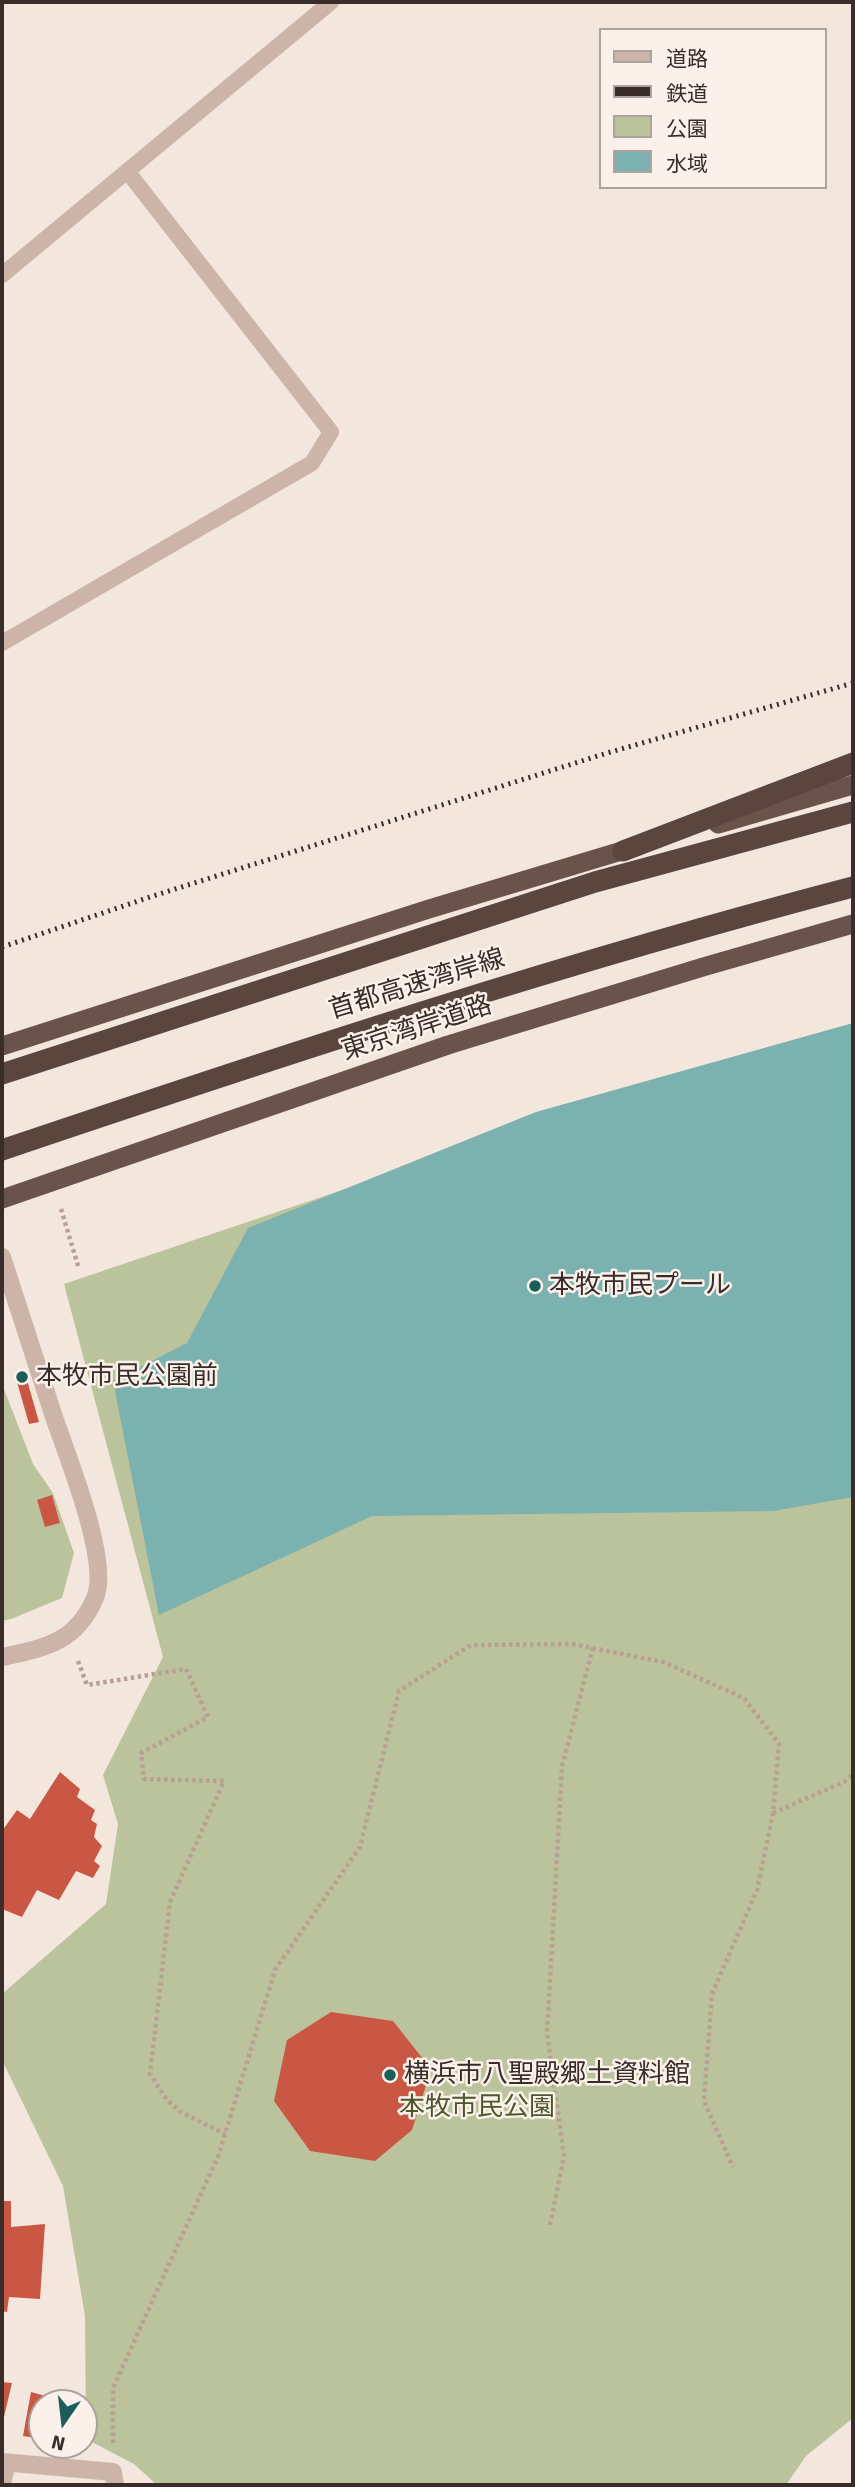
<!DOCTYPE html>
<meta charset="utf-8">
<style>
body{margin:0}
#map{position:relative;width:855px;height:2487px;overflow:hidden;background:#f3e6dd;font-family:Signika,"Noto Sans JP",sans-serif}
canvas{display:block}
.frame{position:absolute;inset:0;border:4px solid #392c29;pointer-events:none}
.legend{position:absolute;left:599px;top:28px;width:228px;height:161px;box-sizing:border-box;background:#faf1ea;border:2px solid #ada29d;margin:0;padding:9px 12px;list-style:none;font-size:21px;color:#392c29}
.legend li{display:flex;align-items:center;gap:14px;height:35px}
.legend b{width:35px;border:2px solid #ada29d}
.north{position:absolute;left:28px;top:2389px;width:70px;height:70px;box-sizing:border-box;background:#faf1ea;border:2px solid #ada29d;border-radius:50%;rotate:194deg;font-size:19px;font-weight:700;line-height:28px;text-align:center;color:#392c29}
.north::after{content:'';display:block;margin:auto;width:24px;height:32px;background:#1c5c59;clip-path:polygon(50% 0,100% 100%,50% 72%,0 100%)}
</style>
<div id="map">
<canvas width="855" height="2487"></canvas>
<div class="frame"></div>
<ul class="legend">
<li><b style="height:9px;background:#ccb5a8"></b>道路</li>
<li><b style="height:9px;background:#392c29"></b>鉄道</li>
<li><b style="height:19px;background:#bac39c"></b>公園</li>
<li><b style="height:19px;background:#7bb1ae"></b>水域</li>
</ul>
<div class="north">N</div>
</div>
<script>
const g = document.querySelector('canvas').getContext('2d');
g.lineJoin = 'round';
function fill(path, color) { g.fillStyle = color; g.fill(path, 'evenodd'); }
function strokePath(path, color, width, dash) { g.strokeStyle = color; g.lineWidth = width; g.lineCap = dash ? 'butt' : 'round'; g.setLineDash(dash || []); g.stroke(path); }
function label(font, color, halo, rows, align = 'center') {
  g.font = font + ' Signika,"Noto Sans JP",sans-serif'; g.lineWidth = 5; g.setLineDash([]); g.textBaseline = 'middle'; g.strokeStyle = halo; g.fillStyle = color; for (const [text, x, y, turn = 0] of rows) {
    g.save(); g.translate(x, y); g.rotate((+turn || 0) * Math.PI / 180); g.textAlign = isNaN(turn) ? turn : align; if (halo) g.strokeText(text, 0, 0); g.fillText(text, 0, 0); g.restore();
  }
}
const green = new Path2D(`
 M 853,1039 L 853,2418 L 806,2456 L 786,2485 L 157,2485 L 134,2464 L 86,2439 L 85,2316 L 63,2186 L 2,2060 L 2,1994 L 106,1904 L 118,1824 L 103,1775 L 163,1657 L 64,1284 L 564,1115 Z
 M 2,1384 L 33,1464 L 53,1493 L 74,1553 L 62,1598 L 11,1619 L 2,1621 Z`);
const water = new Path2D(`
 M 853,1023 L 853,1497 L 773,1511 L 372,1516 L 159,1615 L 113,1381 L 187,1343 L 248,1228 L 536,1112 Z`);
const building = new Path2D(`
 M 25,1373 L 39,1422 L 29,1424 L 15,1375 Z
 M 52,1495 L 60,1523 L 45,1527 L 37,1500 Z
 M 60,1772 L 80,1789 L 77,1797 L 95,1810 L 91,1820 L 97,1824 L 94,1837 L 102,1846 L 94,1861 L 100,1866 L 93,1878 L 76,1871 L 59,1900 L 37,1890 L 22,1917 L 2,1909 L 2,1831 L 17,1810 L 30,1819 Z
 M 331,2012 L 393,2021 L 431,2069 L 412,2130 L 375,2161 L 310,2151 L 274,2101 L 287,2040 Z
 M 2,2201 L 11,2201 L 11,2227 L 45,2224 L 40,2299 L 9,2297 L 7,2312 L 2,2311 Z
 M 2,2382 L 12,2383 L 3,2421 L 2,2421 Z
 M 31,2392 L 67,2402 L 42,2403 L 42,2439 L 23,2436 Z`);
const path = new Path2D(`
 M 61,1209 L 79,1269
 M 78,1661 L 87,1685 L 186,1669 L 208,1717 L 141,1753 L 144,1779 L 224,1781 L 170,1902 L 150,2074 L 167,2100 L 181,2112 L 225,2134
 M 773,1813 L 844,1782 L 853,1774
 M 550,2225 L 564,2156 L 547,2033 L 562,1766 L 593,1647
 M 113,2443 L 113,2388 L 219,2154 L 275,1970 L 360,1847 L 399,1691 L 471,1645 L 572,1644 L 663,1662 L 744,1698 L 779,1744 L 773,1813 L 757,1890 L 712,1994 L 704,2101 L 733,2167`);
const service = new Path2D(`
 M 2,275 L 331,2
 M 2,643 L 312,463 L 331,432 L 127,171`);
const minor = new Path2D(`
 M 2,2462 L 113,2472 L 115,2485
 M 2,2483 L 7,2464`);
const tertiary = new Path2D(`
 M 2,1257 C 19,1309 36,1362 53,1414 C 66,1454 111,1561 95,1598 C 76,1643 44,1648 2,1657`);
const trunk = new Path2D(`
 M 718,824 L 853,785
 M 2,1046 L 429,909 L 638,846
 M 2,1199 L 448,1045 L 703,967 L 853,924`);
const motorway = new Path2D(`
 M 623,851 L 853,763`);
const rail = new Path2D(`
 M 2,947 L 153,896 L 607,753 L 853,683`);
const motorwayBridge = new Path2D(`
 M 2,1074 L 595,882 L 853,812
 M 2,1150 C 283,1055 566,962 853,887`);
const markers = [
 [535,1286,7,"#1c5c59"],
 [22,1377,7,"#1c5c59"],
 [390,2075,7,"#1c5c59"]
];
const streetNames = [
 ["首都高速湾岸線",417,985,-17],
 ["東京湾岸道路",417,1029,-18]
];
const poiNames = [
 ["本牧市民プール",549,1286],
 ["本牧市民公園前",36,1377],
 ["横浜市八聖殿郷土資料館",404,2075]
];
const parkNames = [
 ["本牧市民公園",477,2108]
];
fill(green, '#bac39c');
fill(water, '#7bb1ae');
fill(building, '#ca5744');
strokePath(path, '#b89f92', 4.5, [3.5, 3.5]);
strokePath(service, '#ccb5a8', 16);
strokePath(minor, '#ccb5a8', 18);
strokePath(tertiary, '#ccb5a8', 18);
strokePath(trunk, '#6a534c', 19);
strokePath(motorway, '#5a453f', 21);
strokePath(rail, '#392c29', 5, [2, 5]);
strokePath(motorwayBridge, '#5a453f', 21);
for (const [x, y, r, color] of markers) { const dot = new Path2D(); dot.arc(x, y, r, 0, 2 * Math.PI); g.fillStyle = color; g.fill(dot); strokePath(dot, '#faf1ea', 2.5); }
label('26px', '#392c29', '#faf1ea', streetNames);
label('26px', '#392c29', '#faf1ea', poiNames, 'left');
label('26px', '#4c582b', '#faf1ea', parkNames);
</script>
